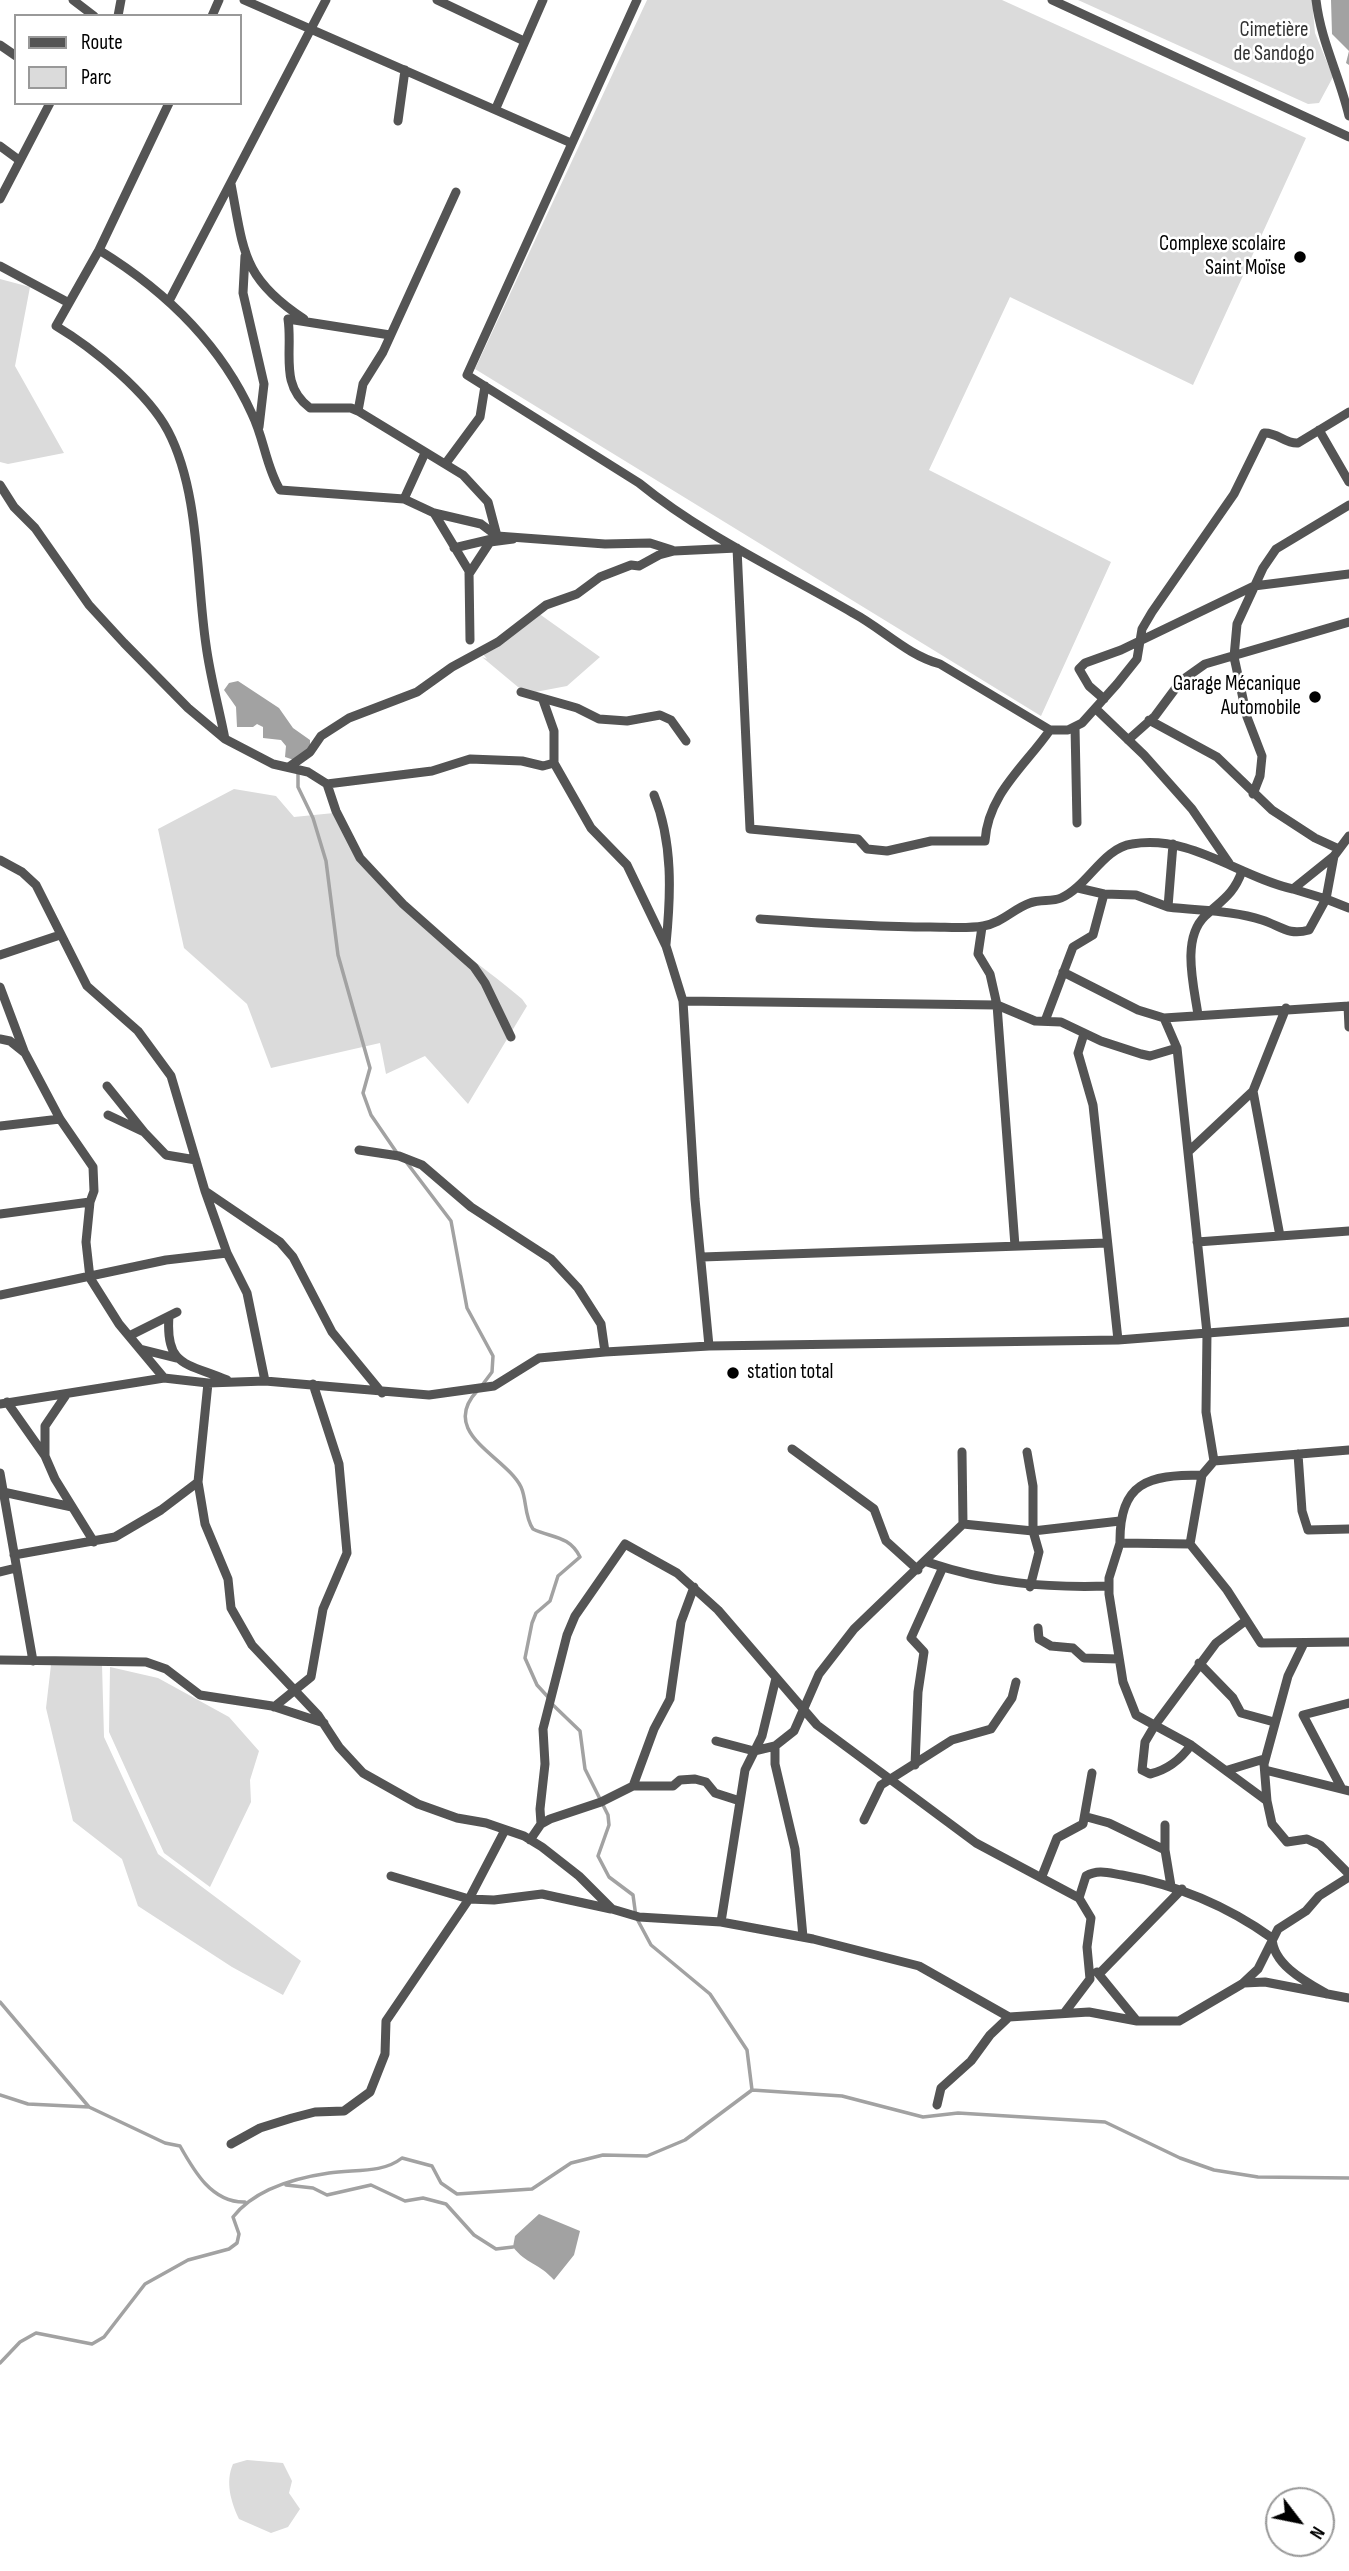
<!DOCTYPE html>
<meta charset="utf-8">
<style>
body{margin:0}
#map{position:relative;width:1349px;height:2571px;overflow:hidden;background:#fff;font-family:"Sofia Sans Condensed",sans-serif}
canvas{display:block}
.legend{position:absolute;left:14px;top:14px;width:228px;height:91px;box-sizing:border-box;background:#fff;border:2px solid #999;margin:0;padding:9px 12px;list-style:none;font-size:21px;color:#000}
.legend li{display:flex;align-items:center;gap:14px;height:35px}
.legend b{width:35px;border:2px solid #999}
.north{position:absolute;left:1265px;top:2487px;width:70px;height:70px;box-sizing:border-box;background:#fff;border:2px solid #999;border-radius:50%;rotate:122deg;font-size:19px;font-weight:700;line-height:28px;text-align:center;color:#000}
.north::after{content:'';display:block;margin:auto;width:24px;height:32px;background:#000;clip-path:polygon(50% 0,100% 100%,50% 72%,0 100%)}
</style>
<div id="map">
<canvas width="1349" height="2571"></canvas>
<ul class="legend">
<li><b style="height:9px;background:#545454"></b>Route</li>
<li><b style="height:19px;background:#dbdbdb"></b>Parc</li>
</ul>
<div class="north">N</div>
</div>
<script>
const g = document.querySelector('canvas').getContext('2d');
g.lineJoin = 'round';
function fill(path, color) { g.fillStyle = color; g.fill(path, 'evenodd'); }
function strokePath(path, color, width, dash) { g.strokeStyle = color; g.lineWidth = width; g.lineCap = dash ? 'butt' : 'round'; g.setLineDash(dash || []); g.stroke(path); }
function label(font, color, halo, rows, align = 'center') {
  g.font = font + ' "Sofia Sans Condensed",sans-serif'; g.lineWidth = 5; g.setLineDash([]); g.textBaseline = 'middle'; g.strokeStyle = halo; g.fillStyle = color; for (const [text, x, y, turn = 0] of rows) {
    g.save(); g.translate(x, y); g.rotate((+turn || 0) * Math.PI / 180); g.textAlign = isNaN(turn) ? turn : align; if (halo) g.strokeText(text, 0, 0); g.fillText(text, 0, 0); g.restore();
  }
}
const green = new Path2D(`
 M 647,0 L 1002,0 L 1306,138 L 1193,385 L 1010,297 L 929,470 L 1111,562 L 1041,716 L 475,369 Z
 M 1078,0 L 1312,0 L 1315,33 L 1333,77 L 1319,103 L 1308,104 Z
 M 0,279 L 30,287 L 15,366 L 64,453 L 8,464 L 0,462 Z
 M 538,613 L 600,657 L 567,686 L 530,693 L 518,687 L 482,657 L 487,659 L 482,653 Z
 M 234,789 L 276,796 L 294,817 L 334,813 C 369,898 455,941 522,999 L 527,1006 L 468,1104 L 425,1056 L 386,1074 L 380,1043 L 271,1068 L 247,1004 L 184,948 L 158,829 Z
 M 102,1664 L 104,1737 L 158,1854 L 301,1961 L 283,1995 L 232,1967 L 138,1906 L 122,1859 L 73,1821 L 46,1708 L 51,1665 Z
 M 110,1667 L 158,1678 L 229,1717 L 259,1751 L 250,1780 L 251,1802 L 210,1887 L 164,1853 L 109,1732 Z
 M 247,2460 L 283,2463 L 292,2481 L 289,2493 L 300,2509 L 288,2527 L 271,2533 L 239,2519 C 231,2502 225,2482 233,2464 Z`);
const water = new Path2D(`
 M 1331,0 L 1349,0 L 1349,65 L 1346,63 L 1349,51 L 1332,34 Z
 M 238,681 L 279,708 L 293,728 L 310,740 L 310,747 L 294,760 L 285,757 L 286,746 L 281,740 L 263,738 L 263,727 L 257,724 L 253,727 L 237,727 L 236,707 L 224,690 L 229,683 Z
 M 539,2214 L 580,2231 L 574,2255 L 554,2280 C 539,2263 526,2264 513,2247 L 515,2236 Z`);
const stream = new Path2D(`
 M 298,772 L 298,787 L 313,818 L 326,861 L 338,955 L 370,1068 L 363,1093 L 371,1115 L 397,1153
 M 407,1163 L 451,1221 L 467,1308 L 493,1356 L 492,1372 L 483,1384
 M 478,1390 C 437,1433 506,1456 521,1487 C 527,1500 524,1516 533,1529 C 551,1538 569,1535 580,1557 L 558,1576 L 550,1601 L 536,1613 L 532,1623 L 525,1658 L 537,1685 L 548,1697
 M 552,1704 L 580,1731 L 585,1769 L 608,1815 L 609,1825 L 598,1856 L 609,1877 L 633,1895 L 636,1917 L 651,1945 L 710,1994 L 747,2050 L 752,2090
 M 0,2002 L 89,2107
 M 0,2095 L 28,2104 L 89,2107 L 165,2143 L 180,2146 C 194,2171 212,2203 245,2202
 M 286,2185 L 313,2188 L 327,2195 L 371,2185 L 405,2201 L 423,2198 L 446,2204 L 474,2235 L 496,2249 L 513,2247
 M 0,2363 L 20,2342 L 36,2333 L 92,2344 L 104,2337 L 145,2284 L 188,2260 L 229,2249 L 237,2243 L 239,2234 L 233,2217 C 254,2190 295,2178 329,2173 C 353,2169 382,2174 402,2158 L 432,2166 L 441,2183 L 457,2194 L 532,2189 L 571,2163 L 603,2155 L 647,2156 L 685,2140 L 752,2090 L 842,2096 L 923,2117 L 958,2113 L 1105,2122 L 1180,2158 L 1214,2170 L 1258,2177 L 1349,2178`);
const minor = new Path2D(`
 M 73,0 L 94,16
 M 244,0 L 571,143
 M 437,0 L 524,41
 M 637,0 L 467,375 L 639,483 C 704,536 781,571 853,613 C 883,629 907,655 940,664 L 1050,730 L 1068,730 L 1082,723 L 1117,684 L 1137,659 L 1142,629 L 1152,612 L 1234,494 L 1264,433 C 1277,432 1285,444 1298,443 L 1349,412
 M 1052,0 L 1349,137
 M 1316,0 C 1321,42 1339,74 1349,116
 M 118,16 L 121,0
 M 212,16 L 219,0
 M 0,45 L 16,56
 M 169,103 L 99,250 L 56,326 C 93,348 148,393 168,431 C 200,492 196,578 206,645 C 210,676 219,708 225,739
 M 496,108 L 543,0
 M 398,121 L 405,70
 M 0,146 L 19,160
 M 231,184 C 244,252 242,278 304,319
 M 0,199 L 50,103
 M 99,250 C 164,290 220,343 252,414 C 264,438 266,467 280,490 L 404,499 L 434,513 L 481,524 L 497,536 L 605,544 L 650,543 L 672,550
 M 245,256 L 243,293 L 264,384 L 259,427
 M 0,266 L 69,303
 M 169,301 L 326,0
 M 390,335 L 288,319 C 293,352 279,385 310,408 L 351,408 L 358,411 L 463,475 L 488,502 L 497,536
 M 358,411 L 363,384 L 383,352 L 456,192
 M 1319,430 L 1349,482
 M 446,463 L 480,417 L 485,386
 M 0,485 L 14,507 L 35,528 L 89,605 L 124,643 L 188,708 L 225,739 L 273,764 L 308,772 L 327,784 L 432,771 L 470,759 L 522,761 L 543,766 L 554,763
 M 404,499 L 425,453
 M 434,513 L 469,571 L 470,640
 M 454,548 L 492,539
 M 469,574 L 490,542 L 513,539
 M 521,692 L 577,708 L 599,719 L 627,721 L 660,715 L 671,720 L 686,741
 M 1104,699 L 1089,686 L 1079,669 L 1085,663 L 1121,650 L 1254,586 L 1349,574
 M 543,700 L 554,731 L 554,763 L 591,828 L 627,865 L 666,946 L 683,1001 L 695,1199 L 709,1346
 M 1096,709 L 1144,755 L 1192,809 L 1229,863
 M 1149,720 L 1217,757 L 1272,810 L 1315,838 L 1339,849
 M 1075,727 L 1077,823
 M 1128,740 L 1155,716 L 1181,681 L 1205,664 L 1349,622
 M 289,767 L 310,752 L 321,736 L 349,718 L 417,692 L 452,667 L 498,642 L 546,605 L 577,594 L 600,577 L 631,565 L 639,566 L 659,555 L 674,551 L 737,548 L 750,829 L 858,839 L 867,849 L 887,851 L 931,841 L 985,841 C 988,794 1025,766 1050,730
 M 327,784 L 336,811 L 360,858 L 403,904 L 474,967 L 485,983 L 511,1037
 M 1253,794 L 1260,776 L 1262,756 L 1247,717 L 1234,657 L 1237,624 L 1263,568 L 1276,549 L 1349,505
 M 654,795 C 673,842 671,894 666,944
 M 1349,836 L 1334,856 L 1326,899 L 1349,908
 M 1173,844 L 1168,907 C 1199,911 1232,910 1262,920 C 1281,926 1288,936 1309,930 L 1326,899 L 1293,889
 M 0,860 L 22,872 L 36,885 L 87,986 L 138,1031 L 171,1076 L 205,1191 L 227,1253 L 247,1293 L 265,1381
 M 1078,888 L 1104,894 L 1136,895 L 1168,907
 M 760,919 C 817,923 873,927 930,927 C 947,927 967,929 983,926 C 1002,923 1013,909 1030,903 C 1040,899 1052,902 1061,898 C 1088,886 1103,848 1132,844 C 1191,834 1239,877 1293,889 L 1334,856
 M 982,927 L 978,954 L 990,974 L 997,1005 L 1015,1246
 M 0,955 L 60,935
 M 1063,972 L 1138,1010 L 1164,1018 L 1349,1006
 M 0,987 L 24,1051
 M 683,1001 L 997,1005 L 1035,1021 L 1061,1022 L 1101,1041 L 1141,1054 L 1150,1056 L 1177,1048
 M 1348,1006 L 1349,1027
 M 1198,1015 C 1194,986 1181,939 1205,916 C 1222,900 1234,894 1242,871
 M 1164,1018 L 1177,1048 L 1207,1333 L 1206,1412 L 1214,1461
 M 1045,1021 L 1073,947 L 1093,935 L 1104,894
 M 1084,1034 L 1078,1053 L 1093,1105 L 1118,1340
 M 0,1039 L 10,1041 L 25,1053 L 60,1119 L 93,1167 L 94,1191 L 90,1202
 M 107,1086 L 144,1132 L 108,1115
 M 1253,1091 L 1280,1236
 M 0,1126 L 60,1119
 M 144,1132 L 166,1155 L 196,1160
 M 359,1150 L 399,1156 L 422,1165 L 471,1207 L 551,1259 L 578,1288 L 601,1324 L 605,1352
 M 1189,1151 L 1253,1091 L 1286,1008
 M 205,1191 L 280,1242 L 293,1257 L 332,1332 L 382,1393
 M 0,1214 L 90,1202 L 86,1242 L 90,1278 L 119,1324 L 164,1378
 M 1197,1242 L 1349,1231
 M 702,1257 L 1107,1243
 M 0,1295 L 166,1260 L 227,1253
 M 169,1316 C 165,1367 187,1363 227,1380
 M 129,1336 L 177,1312
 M 140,1349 L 176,1358
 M 208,1383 L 198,1482 L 205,1524 L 228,1579 L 231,1608 L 252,1645 L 318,1715 L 339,1747 L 363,1773 L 418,1804 L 457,1818 L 486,1823 L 524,1836 L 542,1847 L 579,1876 L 612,1909 L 639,1917 L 721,1922
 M 7,1402 L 45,1456 L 55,1479 L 94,1542
 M 0,1404 L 164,1378 L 208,1383 L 265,1381 L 429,1395 L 494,1386 L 539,1358 L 605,1352 L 709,1346 L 1118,1340 L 1349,1322
 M 792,1449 L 874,1509 L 886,1541 L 918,1570
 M 1349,1450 L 1214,1461 L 1202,1475 L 1190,1544 L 1227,1590 L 1261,1643 L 1349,1642
 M 1027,1452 L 1033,1486 L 1033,1531 L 1039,1552 L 1030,1587
 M 1298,1454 L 1302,1511 L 1308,1530 L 1349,1529
 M 45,1456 L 45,1426 L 66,1395
 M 0,1473 L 33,1661
 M 3,1492 L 72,1507
 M 963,1524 L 1033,1531 L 1120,1521
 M 1120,1543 C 1119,1482 1148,1475 1202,1475
 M 1190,1544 L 1120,1543 L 1109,1578 L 1109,1594 L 1123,1682 L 1136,1715 L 1191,1745 L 1267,1801
 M 14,1555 L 115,1537 L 161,1510 L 198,1482
 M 927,1562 C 990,1583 1043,1588 1109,1586
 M 0,1572 L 16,1568
 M 1038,1628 L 1039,1639 L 1051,1646 L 1073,1648 L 1084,1658 L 1119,1659
 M 1304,1643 L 1288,1676 L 1264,1764 L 1267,1801 L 1272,1824 L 1287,1842 L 1307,1839 L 1320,1845 L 1349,1874
 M 0,1660 L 146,1662 L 166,1669 L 200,1695 L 272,1706 L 324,1723
 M 1199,1663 L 1233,1698 L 1241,1713 L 1274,1722
 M 776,1678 L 762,1736 L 745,1770 L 721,1922 L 813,1939 L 919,1966 L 1009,2017
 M 274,1707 L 311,1677 L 323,1609 L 347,1553 L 339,1464 L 313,1384
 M 716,1741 L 754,1751 L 775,1746 L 775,1764 L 795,1849 L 803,1937
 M 1191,1745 C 1181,1759 1167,1770 1150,1774 L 1142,1770 L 1145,1742 L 1155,1725 L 1216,1643 L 1244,1622
 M 775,1746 L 794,1731 L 819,1674 L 854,1629 L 963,1524 L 962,1452
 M 915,1765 L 918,1692 L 924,1652 L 911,1638 L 943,1567
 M 1228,1770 L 1264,1759
 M 1265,1770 L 1349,1791
 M 633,1786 L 654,1729 L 670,1699 L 681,1622 L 694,1587
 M 1342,1789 L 1303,1715 L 1349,1703
 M 1087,1817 L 1109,1823 L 1165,1850
 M 864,1820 L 881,1785 L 952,1740 L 991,1729 L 1012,1698 L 1016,1682
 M 541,1824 L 540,1809 L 545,1764 L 543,1729 L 567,1635 L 575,1616 L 625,1544 L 677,1573 L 718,1610 L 817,1725 L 976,1843 L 1079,1898
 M 1165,1825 L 1165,1850 L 1171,1886
 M 505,1830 L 469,1899 L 494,1900 L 542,1894 L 611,1909
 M 530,1840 L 541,1824 L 550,1819 L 601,1802 L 633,1786 L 673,1786 L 680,1780 L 695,1779 L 706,1782 L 715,1793 L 740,1801
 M 1042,1876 L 1057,1838 L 1083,1824 L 1092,1773
 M 1097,1972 L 1137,2021
 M 1099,1974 L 1182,1889
 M 1244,1983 L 1265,1982 L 1349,1998
 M 1065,2012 L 1090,1979 L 1087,1947 L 1091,1918 L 1079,1898 L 1086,1876 C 1098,1869 1109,1873 1122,1875 C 1178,1885 1226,1905 1272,1938 C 1273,1965 1306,1982 1327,1994
 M 937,2105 L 941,2088 L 971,2061 L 990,2035 L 1009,2017 L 1089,2012 L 1137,2021 L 1179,2021 L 1242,1984 L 1258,1969 L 1278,1929 L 1306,1911 L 1319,1896 L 1349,1877
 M 231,2144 L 260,2128 L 292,2118 L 315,2112 L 344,2111 L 370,2092 L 385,2054 L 386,2021 L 469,1899 L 391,1876`);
const markers = [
 [1300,257,7,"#000"],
 [1315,697,7,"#000"],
 [733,1373,7,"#000"]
];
const parkNames = [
 ["Cimetière",1274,31],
 ["de Sandogo",1274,55]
];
const poiNames = [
 ["Complexe scolaire",1286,245],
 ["Saint Moïse",1286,269],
 ["Garage Mécanique",1301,685],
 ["Automobile",1301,709],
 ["station total",747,1373,"left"]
];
fill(green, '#dbdbdb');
fill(water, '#a2a2a2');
strokePath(stream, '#a2a2a2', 3.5);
strokePath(minor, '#545454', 9);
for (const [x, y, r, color] of markers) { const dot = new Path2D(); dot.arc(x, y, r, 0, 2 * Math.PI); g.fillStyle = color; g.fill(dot); strokePath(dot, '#fff', 2.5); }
label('21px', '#323232', '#fff', parkNames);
label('21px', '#000', '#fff', poiNames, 'right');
</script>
